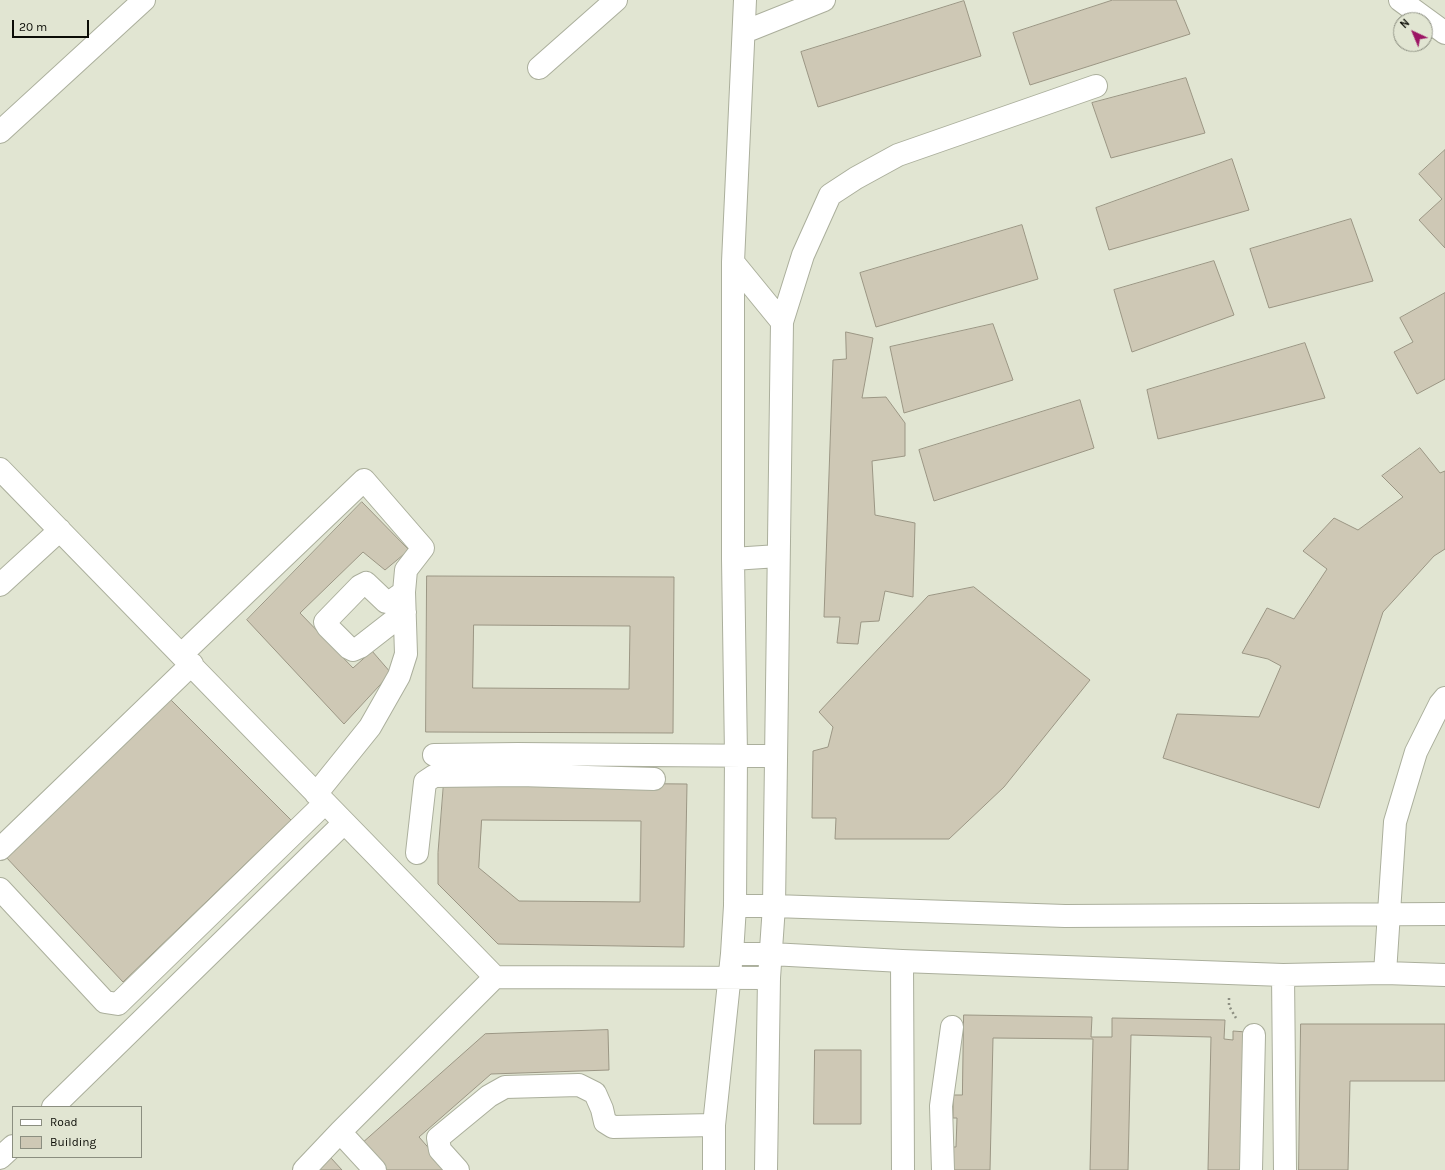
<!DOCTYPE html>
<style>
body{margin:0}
#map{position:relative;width:1445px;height:1170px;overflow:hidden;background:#e1e5d2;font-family:Karla,sans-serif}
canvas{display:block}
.legend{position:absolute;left:12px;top:1106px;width:130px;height:52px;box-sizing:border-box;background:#e1e5d2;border:1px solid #8b8e80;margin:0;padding:5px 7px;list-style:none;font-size:12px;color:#0b0c06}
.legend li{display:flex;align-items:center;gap:8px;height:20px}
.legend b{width:20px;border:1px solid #8b8e80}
.north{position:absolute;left:1393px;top:12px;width:40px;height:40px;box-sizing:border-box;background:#e1e5d2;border:1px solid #8b8e80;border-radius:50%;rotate:316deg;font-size:11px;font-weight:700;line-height:16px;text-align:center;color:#0b0c06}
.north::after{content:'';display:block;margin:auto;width:14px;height:18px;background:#9c1565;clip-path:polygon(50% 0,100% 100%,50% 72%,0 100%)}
.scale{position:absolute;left:12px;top:20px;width:77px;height:18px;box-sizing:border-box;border:2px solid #0b0c06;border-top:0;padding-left:5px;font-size:12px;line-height:14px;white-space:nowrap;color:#0b0c06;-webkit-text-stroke:3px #e1e5d2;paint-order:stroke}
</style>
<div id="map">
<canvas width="1445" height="1170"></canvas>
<ul class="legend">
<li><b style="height:5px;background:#fff"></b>Road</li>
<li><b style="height:11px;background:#cec8b5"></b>Building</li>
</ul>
<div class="north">N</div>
<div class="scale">20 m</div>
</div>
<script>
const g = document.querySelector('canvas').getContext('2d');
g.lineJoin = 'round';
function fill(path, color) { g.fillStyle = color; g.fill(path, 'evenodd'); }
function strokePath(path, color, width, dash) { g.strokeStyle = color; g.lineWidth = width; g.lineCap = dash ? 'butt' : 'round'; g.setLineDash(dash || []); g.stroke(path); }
const building = new Path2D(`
 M 1113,0 L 1176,0 L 1190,34 L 1030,85 L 1013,33 Z
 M 964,1 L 981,56 L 818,107 L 801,52 Z
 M 1186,78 L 1205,133 L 1111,158 L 1092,103 Z
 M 1445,150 L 1445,248 L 1419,220 L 1442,199 L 1419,174 Z
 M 1232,159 L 1249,210 L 1109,250 L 1096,208 Z
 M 1351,219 L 1373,281 L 1269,308 L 1250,249 Z
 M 1022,225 L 1038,279 L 876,327 L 860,273 Z
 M 1214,261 L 1234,315 L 1132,352 L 1114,290 Z
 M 1445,293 L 1445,379 L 1417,394 L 1394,352 L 1413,342 L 1400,318 Z
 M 993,324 L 1013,380 L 904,413 L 890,347 Z
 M 846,332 L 873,338 L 862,398 L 886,397 L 905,423 L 905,456 L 872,461 L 875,515 L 915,523 L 913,597 L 885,591 L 879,621 L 861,622 L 858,644 L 837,643 L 840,617 L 824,617 L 833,360 L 846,359 Z
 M 1305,343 L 1325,398 L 1158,439 L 1147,390 Z
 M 1080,400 L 1094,448 L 934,501 L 919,450 Z
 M 1420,448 L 1440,473 L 1445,471 L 1445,549 L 1434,556 L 1383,612 L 1319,808 L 1163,758 L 1177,714 L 1259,717 L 1281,666 L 1268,659 L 1242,653 L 1267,608 L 1294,619 L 1327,569 L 1303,551 L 1334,518 L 1358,530 L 1403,497 L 1382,476 Z
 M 362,502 L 409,550 L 385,570 L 363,552 L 300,613 L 353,668 L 372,651 L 391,673 L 344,724 L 247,620 Z
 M 427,576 L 674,577 L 673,733 L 426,732 ZM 474,625 L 630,626 L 629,689 L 473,688 Z
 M 974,587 L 1090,680 L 1004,787 L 949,839 L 835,839 L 836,818 L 812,818 L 813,751 L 828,747 L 833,727 L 819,712 L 928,596 Z
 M 169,698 L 291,820 L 123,982 L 5,856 Z
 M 444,782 L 687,784 L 684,947 L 498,944 L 438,884 L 438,853 ZM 482,820 L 641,821 L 640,902 L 519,901 L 479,868 Z
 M 964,1015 L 1092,1017 L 1091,1037 L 1112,1037 L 1112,1018 L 1225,1020 L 1224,1039 L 1233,1040 L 1233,1031 L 1246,1032 L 1243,1170 L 1208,1170 L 1211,1037 L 1131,1035 L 1128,1170 L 1090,1170 L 1093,1039 L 993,1038 L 990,1170 L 952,1170 L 952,1147 L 956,1147 L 957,1118 L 953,1118 L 953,1095 L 962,1095 Z
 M 1301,1024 L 1445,1024 L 1445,1081 L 1350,1081 L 1348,1170 L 1299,1170 Z
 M 608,1030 L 609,1070 L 491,1074 L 419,1137 L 448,1170 L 385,1170 L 361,1144 L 485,1034 Z
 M 815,1050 L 861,1050 L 861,1124 L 814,1124 Z
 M 331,1158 L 342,1170 L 318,1170 Z`);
const path = new Path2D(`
 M 1229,998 L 1229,1006 L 1236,1018`);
const minor = new Path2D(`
 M 1400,0 L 1445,33
 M 744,32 L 824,0
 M 539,68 L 616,0
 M 0,132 L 144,0
 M 733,262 L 782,322
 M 0,469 L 495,977
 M 733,559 L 778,556
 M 0,585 L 60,530
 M 404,592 L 390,602 L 386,602 L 366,583 L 360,586 L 325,622 L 328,627 L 349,648 L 353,650 L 360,647 L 405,612
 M 182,654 L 364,480 L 423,548 L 406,570 L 404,592 L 406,654 L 399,676 L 370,727 L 316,794
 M 434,755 L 518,754 L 775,756
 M 519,761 L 520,775 L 654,779
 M 0,849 L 192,664
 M 417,853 L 425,782 L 434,776 L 520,775
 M 0,889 L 105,1002 L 118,1004 L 325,803
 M 735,906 L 774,906 L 1065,916 L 1445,914
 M 732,954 L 771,954 L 902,961 L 1283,975 L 1385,973 L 1445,975
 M 902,961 L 903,1170
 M 1385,973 L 1395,822 L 1416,752 L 1440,704 L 1445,698
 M 1283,975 L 1285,1170
 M 53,1107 L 344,823
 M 340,1132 L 375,1170
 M 0,1158 L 13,1146
 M 304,1170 L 340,1132 L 495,977 L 769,978
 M 458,1170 L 440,1150 L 438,1138 L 489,1096 L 505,1087 L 579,1085 L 595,1093 L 602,1109 L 605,1122 L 613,1127 L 714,1125
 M 714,1170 L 714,1125 L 732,954 L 735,906 L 736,755 L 733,559 L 733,262 L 745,0
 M 766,1170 L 769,978 L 774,906 L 782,322 L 803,255 L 830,195 L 856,178 L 898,155 L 1096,86
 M 943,1170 L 941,1106 L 952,1027
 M 1251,1170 L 1254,1035`);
fill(building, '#cec8b5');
strokePath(building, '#9b9684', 1);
strokePath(minor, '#abaf9c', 24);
strokePath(path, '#8d8f82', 2.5, [2, 3]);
strokePath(minor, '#fff', 22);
</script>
